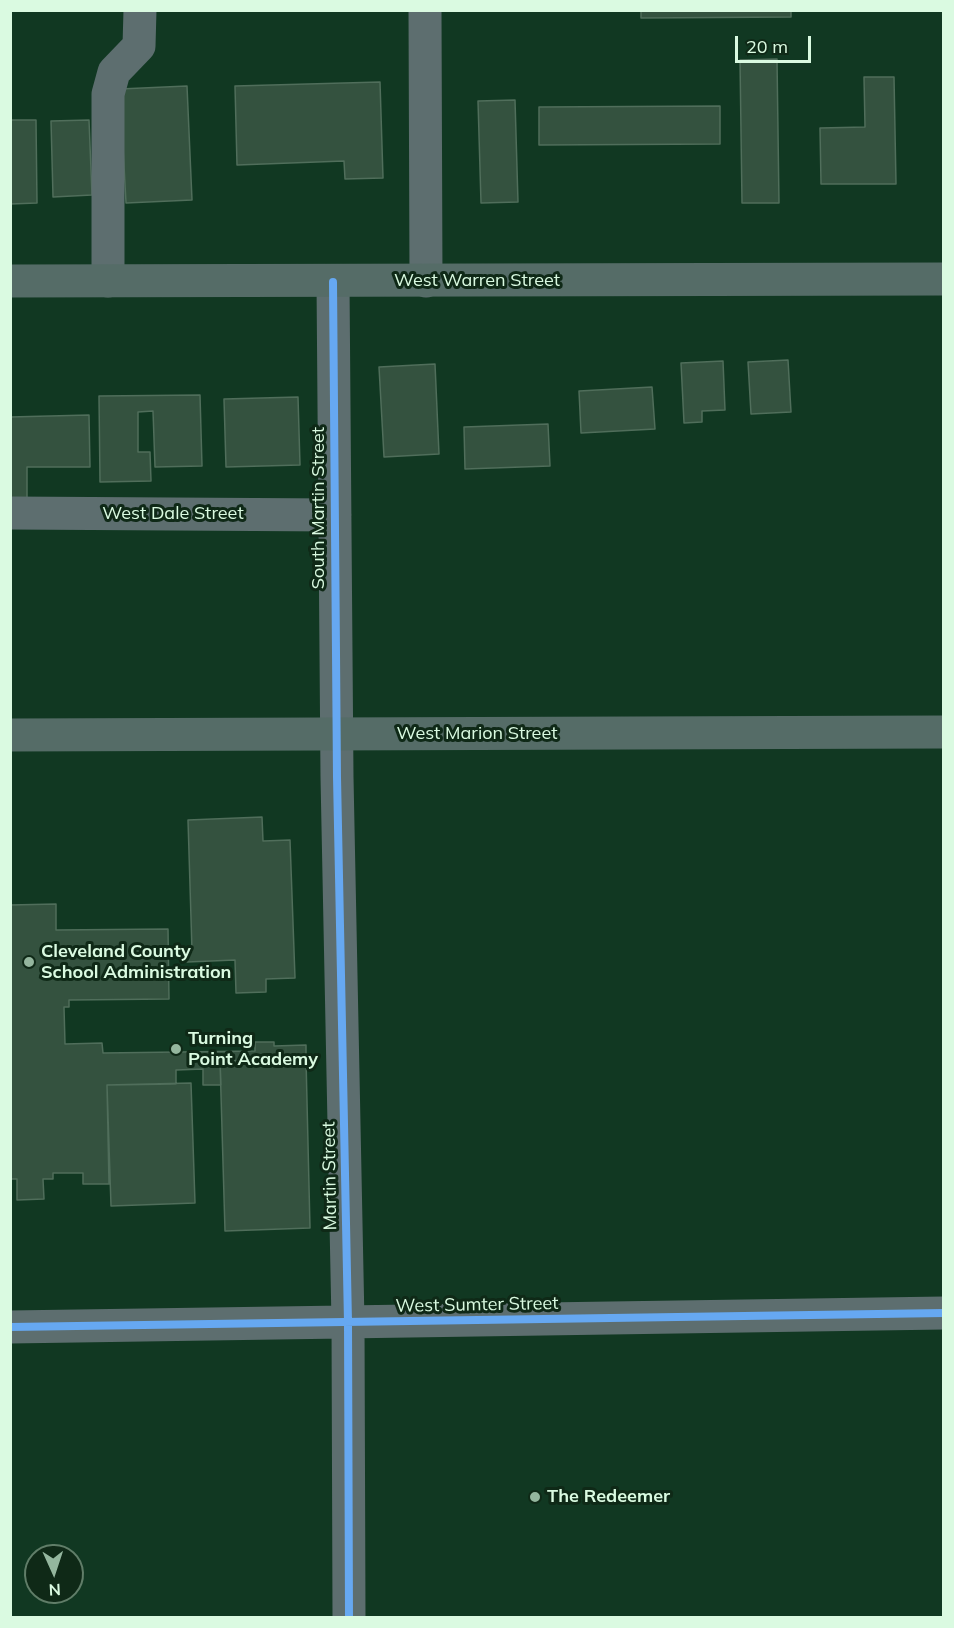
<!DOCTYPE html>
<html>
<head>
<meta charset="utf-8">
<style>
	body { margin:0 }
	#map { position:relative; width:954px; height:1628px; overflow:hidden; background:#113822; font-family:Mulish,sans-serif }
	canvas { display:block }
	.frame { position:absolute; inset:0; border:12px solid #dafae1; pointer-events:none }
	.north { position:absolute; left:24px; top:1544px; width:60px; height:60px; box-sizing:border-box; background:#0f2917; border:2px solid #607d68; border-radius:50%; rotate:177deg; font-size:16px; font-weight:700; line-height:24px; text-align:center; color:#dafae1 }
	.north::after { content:''; display:block; margin:auto; width:21px; height:27px; background:#94b69e; clip-path:polygon(50% 0,100% 100%,50% 72%,0 100%) }
	.scale { position:absolute; left:735px; top:36px; width:76px; height:27px; box-sizing:border-box; border:3px solid #dafae1; border-top:0; padding-left:8px; font-size:18px; line-height:21px; white-space:nowrap; color:#dafae1; -webkit-text-stroke:4px #0f2917; paint-order:stroke }
</style>
</head>
<body>
<div id="map">
<canvas width="954" height="1628"></canvas>
<div class="frame"></div>
<div class="north">N</div>
<div class="scale">20 m</div>
</div>
<script>
const context = document.querySelector('canvas').getContext('2d');
context.lineJoin = 'round';
function fill(path, color) { context.fillStyle = color; context.fill(path, 'evenodd'); }
function trace(path, color, width, dash) { context.strokeStyle = color; context.lineWidth = width; context.lineCap = dash ? 'butt' : 'round'; context.setLineDash(dash || []); context.stroke(path); }
function drawText(font, color, halo, rows, align = 'center') {
  context.font = font + ' Mulish,sans-serif'; context.lineWidth = 6; context.setLineDash([]); context.textBaseline = 'middle'; context.strokeStyle = halo; context.fillStyle = color; for (const [text, x, y, turn = 0] of rows) {
    context.save(); context.translate(x, y); context.rotate((+turn || 0) * Math.PI / 180); context.textAlign = isNaN(turn) ? turn : align; if (halo) context.strokeText(text, 0, 0); context.fillText(text, 0, 0); context.restore();
  }
}
const building = new Path2D(`
	M 641,10 L 791,10 L 791,17 L 641,18 Z
	M 777,59 L 779,203 L 742,203 L 740,60 Z
	M 864,77 L 894,77 L 896,184 L 821,184 L 820,128 L 865,127 Z
	M 380,82 L 383,178 L 345,179 L 344,161 L 237,165 L 235,86 Z
	M 187,86 L 192,200 L 126,203 L 120,89 Z
	M 515,100 L 518,202 L 481,203 L 478,101 Z
	M 720,106 L 720,144 L 539,145 L 539,107 Z
	M 10,120 L 36,120 L 37,203 L 10,204 Z
	M 89,120 L 92,195 L 53,197 L 51,121 Z
	M 788,360 L 791,412 L 751,414 L 748,362 Z
	M 723,361 L 725,410 L 702,411 L 702,422 L 684,423 L 681,363 Z
	M 435,364 L 439,454 L 384,457 L 379,367 Z
	M 652,387 L 655,429 L 581,433 L 579,391 Z
	M 200,395 L 202,466 L 155,467 L 153,411 L 138,412 L 138,452 L 150,452 L 151,481 L 100,482 L 99,396 Z
	M 298,397 L 300,465 L 226,467 L 224,399 Z
	M 89,415 L 90,467 L 27,467 L 27,498 L 10,498 L 10,417 Z
	M 548,424 L 550,466 L 465,469 L 464,427 Z
	M 262,817 L 263,841 L 290,840 L 295,978 L 266,979 L 266,992 L 236,993 L 235,960 L 187,962 L 187,951 L 192,951 L 188,820 Z
	M 56,904 L 56,930 L 168,929 L 169,999 L 69,1000 L 69,1007 L 64,1007 L 65,1044 L 102,1043 L 103,1053 L 255,1051 L 255,1042 L 274,1042 L 274,1046 L 306,1045 L 306,1059 L 220,1061 L 221,1085 L 203,1085 L 203,1069 L 176,1070 L 176,1084 L 107,1085 L 109,1184 L 83,1184 L 83,1173 L 53,1173 L 53,1179 L 43,1179 L 44,1199 L 17,1200 L 17,1179 L 10,1179 L 10,905 Z
	M 306,1059 L 310,1228 L 225,1231 L 220,1061 Z
	M 191,1083 L 195,1203 L 111,1206 L 107,1085 Z`);
const minor = new Path2D(`
	M 425,10 L 426,281
	M 108,281 L 108,94 L 114,72 L 139,46 L 140,10
	M 333,282 L 337,777 L 348,1322 L 349,1618
	M 10,513 L 335,515
	M 10,1327 L 944,1313`);
const major = new Path2D(`
	M 10,281 L 944,279
	M 10,735 L 944,732`);
const cycleway = new Path2D(`
	M 333,282 L 337,777 L 348,1322 L 349,1618
	M 10,1327 L 944,1313`);
const markers = [
	[29,962,6,"#94b69e"],
	[176,1049,6,"#94b69e"],
	[535,1497,6,"#94b69e"]
];
const streetNames = [
	["West Warren Street",477,281],
	["South Martin Street",319,508,-90],
	["West Dale Street",173,514],
	["West Marion Street",477,734],
	["Martin Street",330,1176,-91],
	["West Sumter Street",477,1305,-1]
];
const poiNames = [
	["Cleveland County",41,952],
	["School Administration",41,973],
	["Turning",188,1039],
	["Point Academy",188,1060],
	["The Redeemer",547,1497]
];
fill(building, '#34523f');
trace(building, '#506e5b', 1.5);
trace(minor, '#5d6e6f', 33);
trace(major, '#556c67', 33);
trace(cycleway, '#66a8f1', 8);
for (const [x, y, r, color] of markers) { const dot = new Path2D(); dot.arc(x, y, r, 0, 2 * Math.PI); context.fillStyle = color; context.fill(dot); trace(dot, '#0f2917', 2); }
drawText('18px', '#dafae1', '#0f2917', streetNames);
drawText('bold 18px', '#dafae1', '#0f2917', poiNames, 'left');
</script>
</body>
</html>
